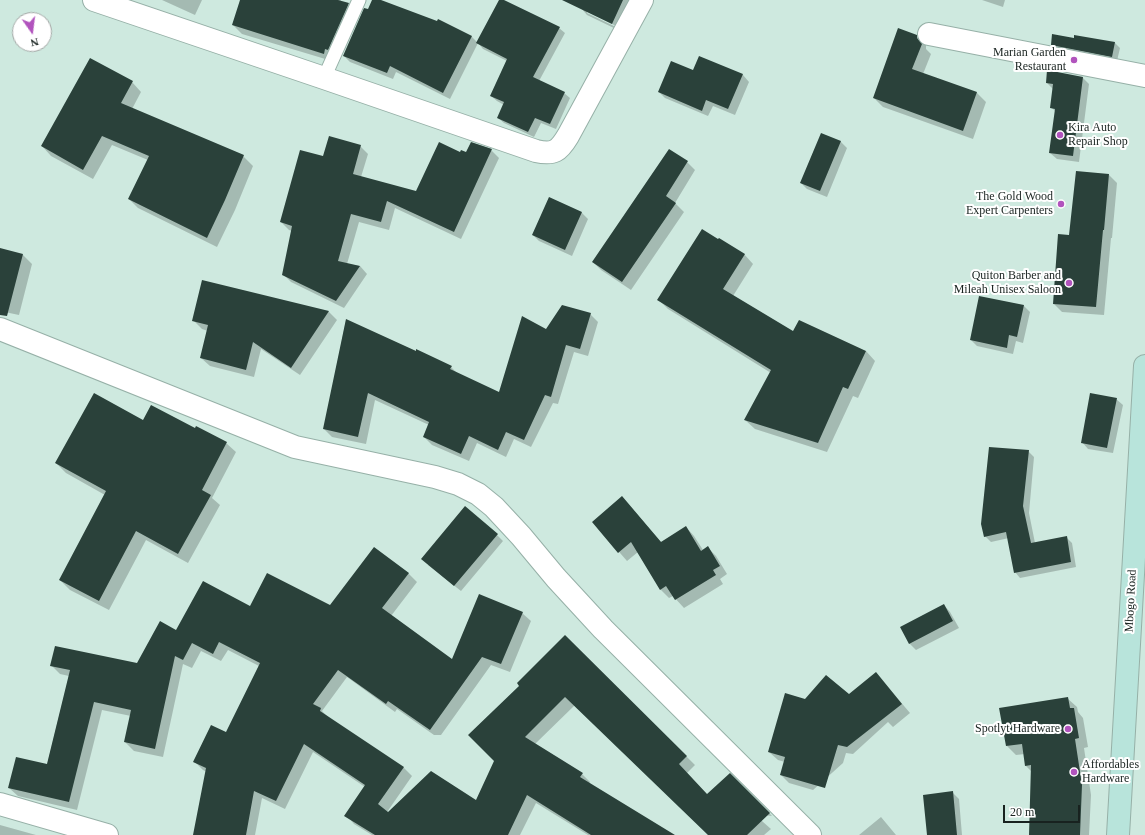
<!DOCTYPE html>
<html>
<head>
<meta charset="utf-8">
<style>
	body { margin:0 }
	#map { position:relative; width:1145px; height:835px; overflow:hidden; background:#cee9df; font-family:Georgia,serif }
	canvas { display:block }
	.north { position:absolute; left:12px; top:12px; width:40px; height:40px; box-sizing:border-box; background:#fff; border:1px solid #a3a7a5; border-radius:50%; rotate:166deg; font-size:11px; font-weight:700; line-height:16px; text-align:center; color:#18221f }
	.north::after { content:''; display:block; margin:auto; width:14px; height:18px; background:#b153bd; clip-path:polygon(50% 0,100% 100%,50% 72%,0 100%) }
	.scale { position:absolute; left:1003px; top:805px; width:77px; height:18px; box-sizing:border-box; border:2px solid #18221f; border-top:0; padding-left:5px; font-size:12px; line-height:14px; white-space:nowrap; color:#18221f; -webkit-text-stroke:3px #fff; paint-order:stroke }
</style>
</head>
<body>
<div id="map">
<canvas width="1145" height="835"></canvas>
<div class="north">N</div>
<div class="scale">20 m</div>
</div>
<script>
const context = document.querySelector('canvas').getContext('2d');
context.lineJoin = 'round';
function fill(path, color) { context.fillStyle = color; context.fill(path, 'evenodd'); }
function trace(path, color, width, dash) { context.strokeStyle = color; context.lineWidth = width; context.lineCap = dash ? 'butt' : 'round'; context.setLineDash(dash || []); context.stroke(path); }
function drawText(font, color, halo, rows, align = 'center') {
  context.font = font + ' Georgia,serif'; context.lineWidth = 4; context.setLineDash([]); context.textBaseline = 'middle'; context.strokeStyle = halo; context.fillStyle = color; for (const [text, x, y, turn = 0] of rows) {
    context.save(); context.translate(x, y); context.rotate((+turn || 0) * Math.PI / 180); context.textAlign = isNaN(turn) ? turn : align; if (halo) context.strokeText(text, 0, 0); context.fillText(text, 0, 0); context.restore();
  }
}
const shadow = new Path2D(`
	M 162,0 L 202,0 L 195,15 Z
	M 241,0 L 341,0 L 340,2 L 348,4 L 357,13 L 332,61 L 242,34 L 233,25 Z
	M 373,0 L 379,0 L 437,22 L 438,20 L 472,37 L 478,43 L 500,0 L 502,0 L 559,28 L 565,33 L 539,81 L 564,93 L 570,98 L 556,129 L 541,123 L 534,137 L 504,123 L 498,118 L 504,105 L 497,101 L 491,96 L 507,61 L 483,49 L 478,43 L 450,99 L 396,72 L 393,79 L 350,62 L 344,56 L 369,10 Z
	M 585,0 L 630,0 L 618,30 L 587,15 L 581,8 ZM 587,11 L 616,26 L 616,27 L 587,13 Z
	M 982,0 L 1005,0 L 1003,7 Z
	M 916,36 L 926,45 L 926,49 L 931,54 L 923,74 L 977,93 L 986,102 L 973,139 L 883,107 L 874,98 Z
	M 1074,39 L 1115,43 L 1120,48 L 1117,61 L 1057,50 L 1052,45 Z
	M 700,57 L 743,75 L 749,82 L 735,115 L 713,106 L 708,116 L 665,98 L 659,92 L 694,72 Z
	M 1083,78 L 1089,84 L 1079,162 L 1057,159 L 1050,153 L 1056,112 L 1052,108 L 1053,89 L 1047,83 Z
	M 132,82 L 141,92 L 132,109 L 243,156 L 253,166 L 235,210 L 217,247 L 138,208 L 129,199 L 148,160 L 112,145 L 93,179 L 51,156 L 42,146 Z
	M 822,134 L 841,142 L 847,148 L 827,197 L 807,189 L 801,183 Z
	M 360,146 L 368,154 L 361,177 L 417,192 L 460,153 L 466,154 L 491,150 L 499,158 L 461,239 L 395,208 L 389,230 L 359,222 L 347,264 L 360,266 L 367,274 L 344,308 L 291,282 L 283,274 L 292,231 L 289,230 L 281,222 L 324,158 Z
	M 687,162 L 695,170 L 675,203 L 684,212 L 631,290 L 601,270 L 593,262 Z
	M 1109,175 L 1117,183 L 1112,238 L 1111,238 L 1104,315 L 1062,312 L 1054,304 L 1070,236 Z
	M 550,198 L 582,213 L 588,219 L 572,256 L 539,241 L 533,235 Z
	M 0,249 L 23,255 L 32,264 L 19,315 L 0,311 Z
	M 744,254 L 753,264 L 733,296 L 793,333 L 866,351 L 875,361 L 858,398 L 853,396 L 827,452 L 755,429 L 745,420 L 771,373 L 668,309 L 659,300 Z
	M 203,281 L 329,312 L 337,320 L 300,375 L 261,349 L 254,377 L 210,366 L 201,358 L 208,331 L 202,329 L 194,321 Z
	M 1024,306 L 1030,312 L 1023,343 L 1016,341 L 1013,354 L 977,346 L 971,340 Z
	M 590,314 L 598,322 L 588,356 L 574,352 L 558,404 L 553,403 L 531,447 L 514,439 L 506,457 L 477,443 L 469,461 L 432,445 L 424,437 L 429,425 L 375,400 L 366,444 L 332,437 L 324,429 L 346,320 L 451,367 L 458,374 L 500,393 L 546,331 Z
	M 1116,399 L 1123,405 L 1113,453 L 1088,449 L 1082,442 Z
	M 144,422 L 226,443 L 236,452 L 212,498 L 220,505 L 188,563 L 146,540 L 109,610 L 70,590 L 60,580 L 105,495 L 66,473 L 56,463 Z
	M 1028,451 L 1034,457 L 1029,513 L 1035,543 L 1066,537 L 1072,543 L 1076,567 L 1020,578 L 1015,572 L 1009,538 L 991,542 L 985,536 Z
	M 622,497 L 661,542 L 686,527 L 694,536 L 703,550 L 708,548 L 716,556 L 727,574 L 720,579 L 723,584 L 684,608 L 673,596 L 669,598 L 661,590 L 638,552 L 627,561 L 593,522 Z
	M 497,535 L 503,541 L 461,591 L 428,565 Z
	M 408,573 L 417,582 L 391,616 L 452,661 L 522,613 L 531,621 L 510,672 L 491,665 L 441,735 L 434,735 L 397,709 L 395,712 L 347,677 L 322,711 L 329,718 L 404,768 L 412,776 L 385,815 L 476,801 L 495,761 L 521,686 L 565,636 L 695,765 L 687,773 L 707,795 L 731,775 L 772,816 L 754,814 L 771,829 L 764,835 L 709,835 L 575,705 L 535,744 L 582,774 L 590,782 L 589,784 L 673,835 L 588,835 L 536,803 L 520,835 L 372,835 L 354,824 L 346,815 L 365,787 L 313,752 L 285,809 L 262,798 L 255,835 L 194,835 L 207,772 L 203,770 L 194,761 L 227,734 L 259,666 L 228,650 L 221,661 L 201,651 L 192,668 L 183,664 L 163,757 L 134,751 L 125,742 L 131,716 L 102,710 L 77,810 L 18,796 L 9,788 L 47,765 L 69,676 L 60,674 L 52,666 L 138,664 L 177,631 L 250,608 L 330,607 Z
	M 944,605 L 950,612 L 959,628 L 916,650 L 910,644 L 901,628 Z
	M 876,673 L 910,713 L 893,727 L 888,722 L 853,754 L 846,753 L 843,763 L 813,790 L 789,783 L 781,775 L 785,762 L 778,760 L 769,752 L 806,700 L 849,696 Z
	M 1067,698 L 1077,707 L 1078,712 L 1083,718 L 1088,747 L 1084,748 L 1091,795 L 1089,835 L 1030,835 L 1032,772 L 1026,766 L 1025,754 L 1016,755 L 1007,746 Z
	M 953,793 L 959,799 L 962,835 L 928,835 Z
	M 881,817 L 896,835 L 859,835 Z
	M 0,825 L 36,835 L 0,835 Z`);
const building = new Path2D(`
	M 240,0 L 338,0 L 349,3 L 328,50 L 325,49 L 324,54 L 232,25 Z
	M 372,0 L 381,0 L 437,21 L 438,19 L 472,36 L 443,93 L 390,66 L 387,73 L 343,56 L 364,8 L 368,9 Z
	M 499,0 L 504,0 L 560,27 L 533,77 L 565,92 L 550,124 L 535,118 L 528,132 L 497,118 L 504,102 L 490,96 L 507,59 L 476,43 Z
	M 562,0 L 623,0 L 612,24 Z
	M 898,28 L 917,35 L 917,38 L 922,44 L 912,69 L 977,92 L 963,131 L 873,98 Z
	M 1052,34 L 1074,38 L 1074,35 L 1115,42 L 1112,57 L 1051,45 Z
	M 699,56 L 743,74 L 728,109 L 706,100 L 702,111 L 658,92 L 671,61 L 693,70 Z
	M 90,58 L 133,81 L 121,103 L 244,155 L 225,200 L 207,238 L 128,199 L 149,156 L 102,136 L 83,170 L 41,146 Z
	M 1047,70 L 1083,77 L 1073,156 L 1049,153 L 1055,109 L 1050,108 L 1053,84 L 1046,83 Z
	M 821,133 L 841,141 L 820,191 L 800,183 Z
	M 329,136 L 361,145 L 353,174 L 416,191 L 439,142 L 460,152 L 461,150 L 466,152 L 471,142 L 492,149 L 454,232 L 387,201 L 381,222 L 351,214 L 338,261 L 360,266 L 336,301 L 282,275 L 292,226 L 280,222 L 300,150 L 323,156 Z
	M 669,149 L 688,161 L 666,196 L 676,203 L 622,282 L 592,262 Z
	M 1076,171 L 1109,174 L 1104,230 L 1103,230 L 1096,307 L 1053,304 L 1058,234 L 1069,235 Z
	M 549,197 L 582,212 L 565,250 L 532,235 Z
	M 702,229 L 718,239 L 719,238 L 745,254 L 723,289 L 793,331 L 799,320 L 866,351 L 848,389 L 843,387 L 818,443 L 744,420 L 771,370 L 657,300 Z
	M 0,248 L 23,254 L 7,316 L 0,315 Z
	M 202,280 L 329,311 L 291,368 L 253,342 L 246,370 L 200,358 L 208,325 L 192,321 Z
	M 979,296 L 1024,305 L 1017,337 L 1009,335 L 1007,348 L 970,340 Z
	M 562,305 L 591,313 L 580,349 L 566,345 L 551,397 L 545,395 L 524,440 L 506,432 L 498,450 L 469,436 L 461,454 L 423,437 L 429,422 L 368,393 L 358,437 L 323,429 L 346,319 L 416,351 L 416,349 L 452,366 L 450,369 L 499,392 L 522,316 L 546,329 Z
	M 94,393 L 143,420 L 151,405 L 195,428 L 196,426 L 227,442 L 202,490 L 211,495 L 178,554 L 136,531 L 99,601 L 59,580 L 106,491 L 55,463 Z
	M 1090,393 L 1117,398 L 1107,448 L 1081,443 Z
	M 989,447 L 1029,450 L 1023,506 L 1031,543 L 1067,536 L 1071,562 L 1014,573 L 1006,532 L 984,537 L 981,524 Z
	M 622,496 L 661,542 L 686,526 L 701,551 L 708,546 L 720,566 L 713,570 L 716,575 L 675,600 L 666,586 L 660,590 L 631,542 L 618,553 L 592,522 Z
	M 465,506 L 498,534 L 454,586 L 421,559 Z
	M 374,547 L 409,573 L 382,608 L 452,659 L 479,594 L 523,612 L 501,664 L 482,657 L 430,730 L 388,701 L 386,704 L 338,670 L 313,704 L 321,708 L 320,711 L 404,767 L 378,804 L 388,812 L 431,771 L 476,800 L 494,761 L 468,735 L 519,686 L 517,683 L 565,635 L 687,756 L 679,764 L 707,794 L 730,773 L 770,813 L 747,835 L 708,835 L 565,697 L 525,737 L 583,773 L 580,777 L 675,835 L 591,835 L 527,795 L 508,835 L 375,835 L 344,816 L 365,785 L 304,744 L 276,801 L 254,791 L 246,835 L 193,835 L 206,768 L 193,762 L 211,725 L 226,732 L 260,663 L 219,642 L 213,654 L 192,643 L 183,660 L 175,656 L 155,749 L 124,742 L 131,710 L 94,702 L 69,802 L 8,788 L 16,757 L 47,764 L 70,670 L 50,666 L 55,646 L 137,663 L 160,621 L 176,630 L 203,581 L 250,606 L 267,573 L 330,605 Z
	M 944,604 L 953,621 L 909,644 L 900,627 Z
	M 876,672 L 902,704 L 847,747 L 838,745 L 825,788 L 780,775 L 785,757 L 768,752 L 785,693 L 805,699 L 826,675 L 849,694 Z
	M 1068,697 L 1070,708 L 1074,708 L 1079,738 L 1075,739 L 1082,785 L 1080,835 L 1029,835 L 1031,765 L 1025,766 L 1022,744 L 1006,746 L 999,708 Z
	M 953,791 L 957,835 L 927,835 L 923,795 Z`);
const service = new Path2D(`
	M 324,78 L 359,0`);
const minor = new Path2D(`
	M 94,0 L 324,78 L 536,151 C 554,155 559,151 568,136 L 642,0
	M 929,34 L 1145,76
	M 0,329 L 295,447 L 435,477 L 458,484 L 478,494 L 494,507 L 521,536 L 556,578 L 603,629 L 810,835
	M 0,804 L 107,835`);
const secondary = new Path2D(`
	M 1118,835 L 1145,366`);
const markers = [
	[1074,60,4,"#b153bd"],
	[1060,135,4,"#b153bd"],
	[1061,204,4,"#b153bd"],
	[1069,283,4,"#b153bd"],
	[1068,729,4,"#b153bd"],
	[1074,772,4,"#b153bd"]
];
const poiNames = [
	["Marian Garden",1066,53],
	["Restaurant",1066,67],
	["Kira Auto",1068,128,"left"],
	["Repair Shop",1068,142,"left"],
	["The Gold Wood",1053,197],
	["Expert Carpenters",1053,211],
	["Quiton Barber and",1061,276],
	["Mileah Unisex Saloon",1061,290],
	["Spotlyt Hardware",1060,729],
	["Affordables",1082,765,"left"],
	["Hardware",1082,779,"left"]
];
const streetNames = [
	["Mbogo Road",1131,601,-87]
];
fill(shadow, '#0003');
fill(building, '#2a413a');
trace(service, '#96b0a7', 15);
trace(minor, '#96b0a7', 24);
trace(secondary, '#96b0a7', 24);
trace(service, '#fff', 13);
trace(minor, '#fff', 22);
trace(secondary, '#b8e4db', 22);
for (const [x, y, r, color] of markers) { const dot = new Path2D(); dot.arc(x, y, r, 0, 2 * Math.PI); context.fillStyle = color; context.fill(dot); trace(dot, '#fff', 1.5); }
drawText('12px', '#18221f', '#fff', poiNames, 'right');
drawText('12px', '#18221f', '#fff', streetNames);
</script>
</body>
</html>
